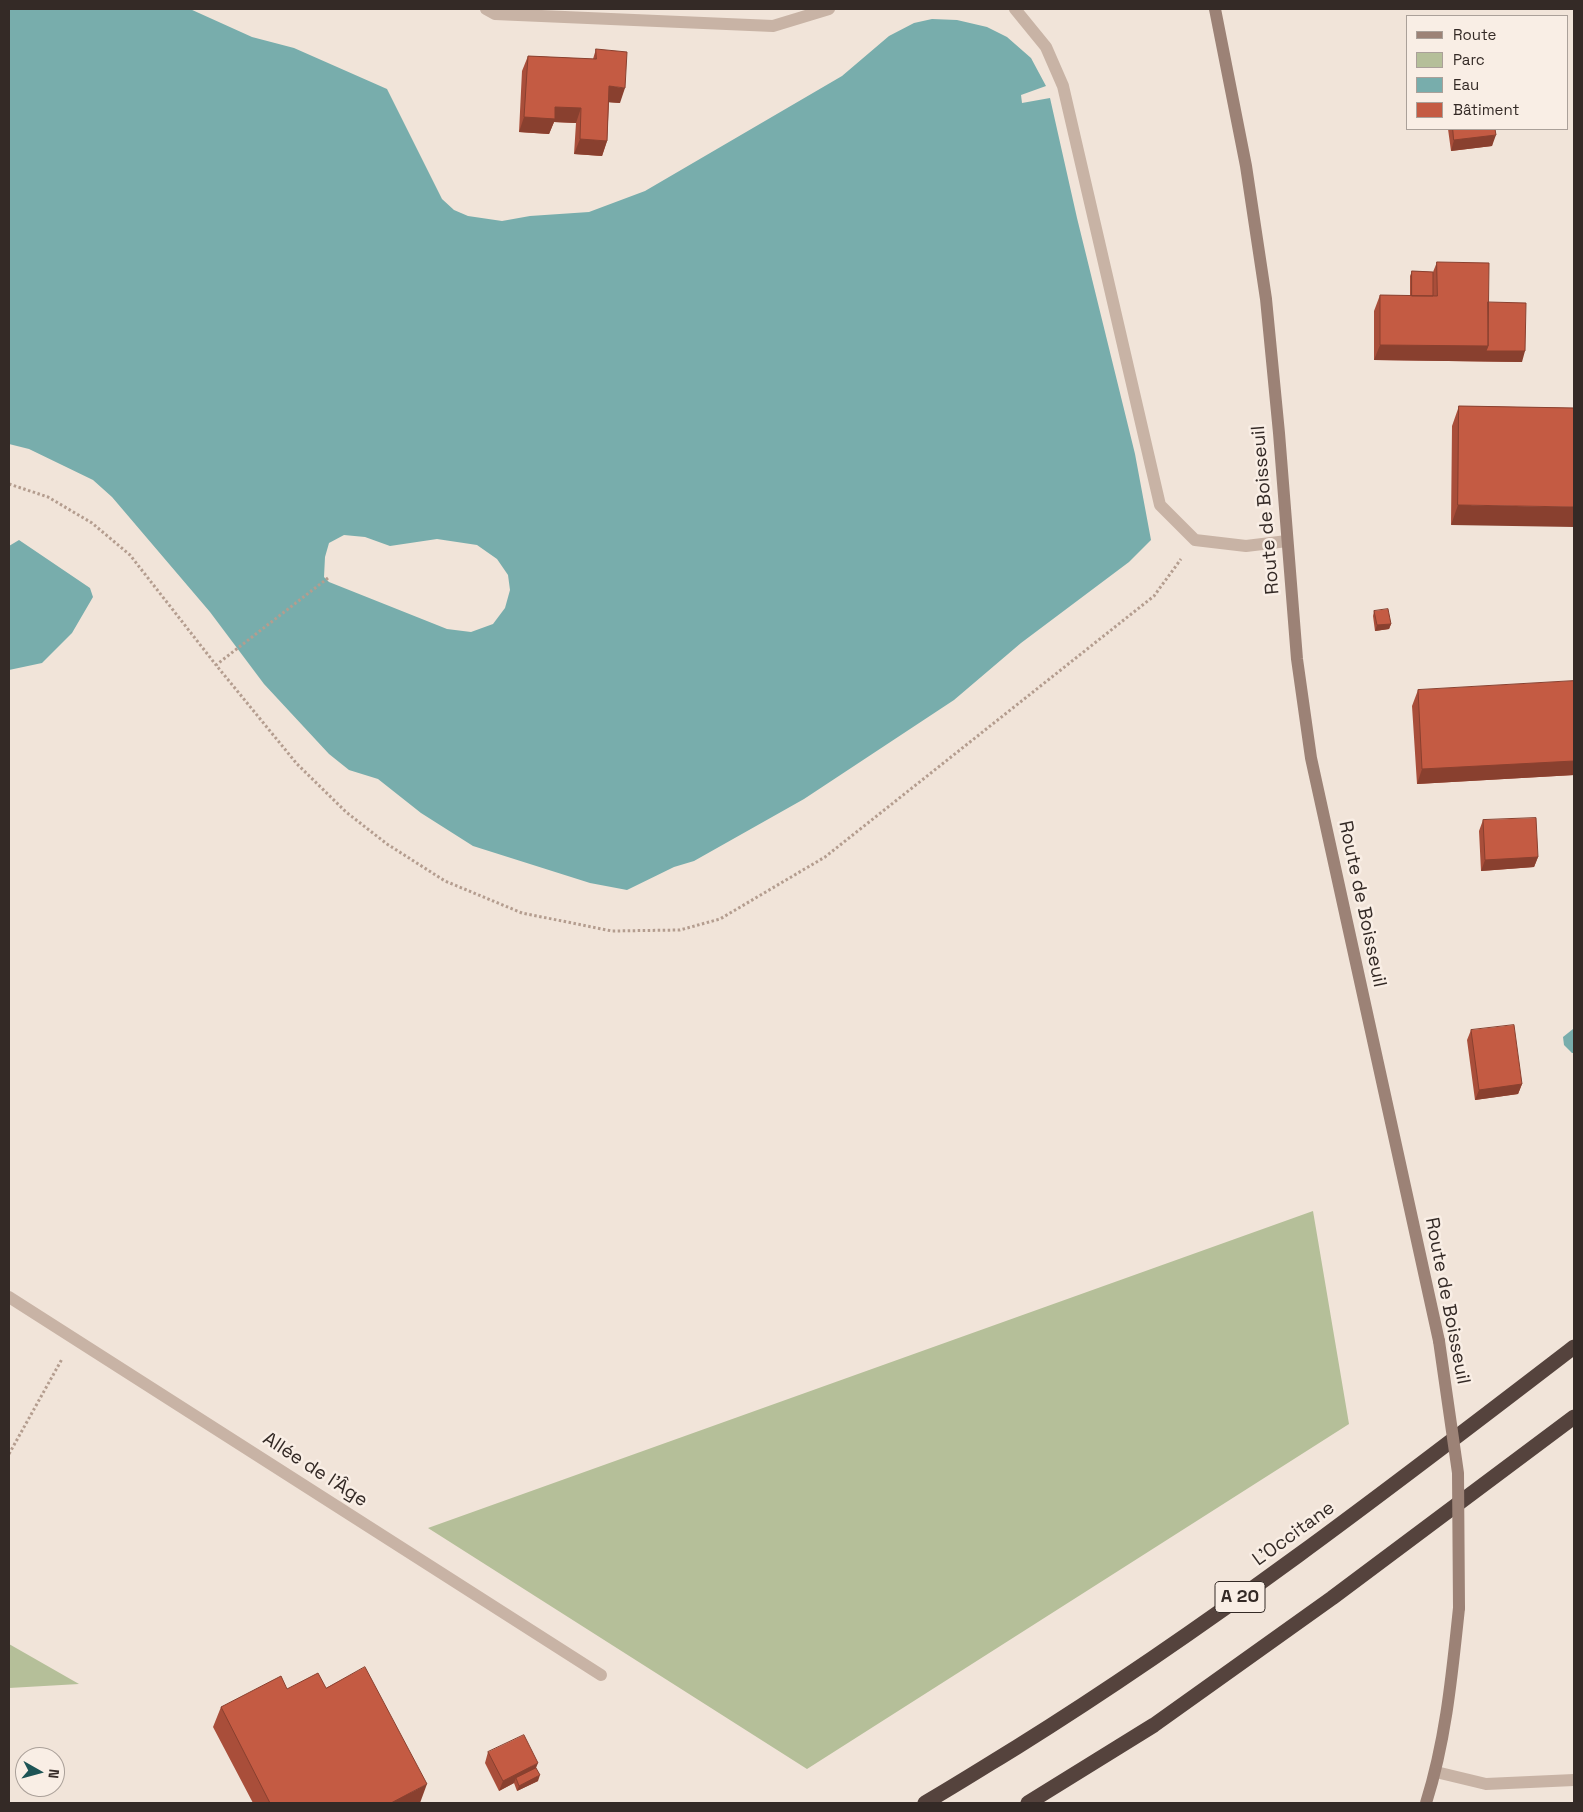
<!DOCTYPE html>
<html>
<head>
<meta charset="utf-8">
<style>
	body { margin:0 }
	#map { position:relative; width:1583px; height:1812px; overflow:hidden; background:#f1e4d9; font-family:"Space Grotesk",sans-serif }
	canvas { display:block }
	.frame { position:absolute; inset:0; border:10px solid #342a26; pointer-events:none }
	.legend { position:absolute; left:1406px; top:15px; width:162px; height:115px; box-sizing:border-box; background:#f9eee5; border:1px solid #aaa099; margin:0; padding:6px 9px; list-style:none; font-size:15px; color:#342a26 }
	.legend li { display:flex; align-items:center; gap:10px; height:25px }
	.legend b { width:25px; border:1px solid #aaa099 }
	.north { position:absolute; left:15px; top:1747px; width:50px; height:50px; box-sizing:border-box; background:#f9eee5; border:1px solid #aaa099; border-radius:50%; rotate:97deg; font-size:14px; font-weight:700; line-height:20px; text-align:center; color:#342a26 }
	.north::after { content:''; display:block; margin:auto; width:18px; height:22px; background:#1d5455; clip-path:polygon(50% 0,100% 100%,50% 72%,0 100%) }
</style>
</head>
<body>
<div id="map">
<canvas width="1583" height="1812"></canvas>
<div class="frame"></div>
<ul class="legend">
<li><b style="height:6px;background:#9c8276"></b>Route</li>
<li><b style="height:14px;background:#b5bf99"></b>Parc</li>
<li><b style="height:14px;background:#78adac"></b>Eau</li>
<li><b style="height:14px;background:#c45b43"></b>Bâtiment</li>
</ul>
<div class="north">N</div>
</div>
<script>
const context = document.querySelector('canvas').getContext('2d');
context.lineJoin = 'round';
function fill(path, color) { context.fillStyle = color; context.fill(path, 'evenodd'); }
function trace(path, color, width, dash) { context.strokeStyle = color; context.lineWidth = width; context.lineCap = dash ? 'butt' : 'round'; context.setLineDash(dash || []); context.stroke(path); }
function drawText(font, color, halo, rows, align = 'center') {
  context.font = font + ' "Space Grotesk",sans-serif'; context.lineWidth = 5; context.setLineDash([]); context.textBaseline = 'middle'; context.strokeStyle = halo; context.fillStyle = color; for (const [text, x, y, turn = 0] of rows) {
    context.save(); context.translate(x, y); context.rotate((+turn || 0) * Math.PI / 180); context.textAlign = isNaN(turn) ? turn : align; if (halo) context.strokeText(text, 0, 0); context.fillText(text, 0, 0); context.restore();
  }
}
const green = new Path2D(`
	M 1313,1211 L 1349,1424 L 807,1769 L 428,1528 Z
	M 9,1644 L 79,1684 L 9,1688 Z`);
const water = new Path2D(`
	M 9,9 L 190,9 L 252,37 L 294,48 L 387,89 L 442,199 L 454,210 L 468,216 L 502,221 L 530,216 L 589,212 L 645,191 L 842,76 L 889,36 L 914,23 L 932,19 L 957,20 L 987,27 L 1007,37 L 1031,58 L 1046,86 L 1021,95 L 1022,103 L 1050,98 L 1077,218 L 1135,454 L 1151,540 L 1129,562 L 1021,643 L 954,700 L 804,799 L 694,861 L 674,867 L 627,890 L 590,883 L 473,846 L 421,813 L 378,779 L 349,770 L 329,754 L 264,684 L 210,612 L 112,497 L 93,480 L 29,449 L 9,444 ZM 344,535 L 365,537 L 390,546 L 437,539 L 477,545 L 497,559 L 508,575 L 510,590 L 505,608 L 493,624 L 471,632 L 447,629 L 329,582 L 324,577 L 325,557 L 329,543 Z
	M 19,540 L 90,588 L 93,597 L 72,633 L 42,663 L 9,670 L 9,546 Z
	M 1573,1029 L 1574,1029 L 1574,1053 L 1572,1053 L 1564,1045 L 1563,1037 Z`);
const path = new Path2D(`
	M 9,484 L 48,497 L 92,523 L 130,555 L 216,665
	M 328,578 L 216,665 L 297,764 L 346,812 L 387,844 L 445,881 L 522,913 L 612,931 L 680,930 L 720,919 L 825,857 L 1154,596 L 1181,559
	M 9,1454 L 62,1359`);
const service = new Path2D(`
	M 486,9 L 495,14 L 773,26 L 829,9
	M 1015,9 L 1046,47 L 1063,86 L 1160,505 L 1195,540 L 1246,546 L 1287,541`);
const minor = new Path2D(`
	M 9,1297 L 601,1675`);
const tertiary = new Path2D(`
	M 1436,1772 L 1486,1784 L 1574,1780`);
const secondary = new Path2D(`
	M 1215,9 L 1246,166 L 1266,299 L 1279,433 L 1297,659 L 1311,758 L 1439,1341
	M 1426,1803 C 1446,1740 1452,1674 1459,1608`);
const motorway = new Path2D(`
	M 925,1803 C 956,1785 986,1766 1017,1747 C 1211,1626 1393,1486 1574,1347
	M 1028,1803 L 1154,1725 L 1332,1598 L 1574,1417`);
const secondaryBridge = new Path2D(`
	M 1439,1341 L 1458,1473 L 1459,1608`);
const wall = new Path2D(`
	M 596,49 L 620,103 L 609,102 L 607,141 L 602,156 L 574,154 L 576,123 L 554,122 L 549,134 L 519,132 L 522,71 L 528,56 L 593,59 Z
	M 1448,129 L 1495,129 L 1492,146 L 1451,151 Z
	M 1437,262 L 1488,302 L 1522,362 L 1374,360 L 1374,311 L 1380,295 L 1410,296 L 1410,276 L 1412,271 L 1433,272 Z
	M 1459,406 L 1574,408 L 1451,525 L 1452,426 Z
	M 1374,611 L 1391,624 L 1389,629 L 1375,631 L 1373,616 Z
	M 1574,681 L 1574,775 L 1417,784 L 1412,706 L 1418,690 Z
	M 1483,820 L 1538,857 L 1534,867 L 1481,871 L 1479,831 Z
	M 1471,1030 L 1522,1084 L 1518,1094 L 1475,1100 L 1467,1040 Z
	M 326,1688 L 420,1803 L 253,1803 L 213,1727 L 221,1707 L 287,1689 Z
	M 488,1752 L 536,1768 L 538,1781 L 517,1791 L 514,1783 L 499,1791 L 485,1763 Z`);
const shadedWall = new Path2D(`
	M 609,86 L 625,88 L 620,103 L 604,102 Z
	M 555,107 L 581,108 L 576,123 L 554,122 L 549,134 L 519,132 L 524,117 Z
	M 1496,135 L 1492,146 L 1451,151 L 1454,140 Z
	M 580,139 L 607,141 L 602,156 L 574,154 Z
	M 1380,345 L 1488,346 L 1525,351 L 1522,362 L 1374,360 Z
	M 1458,505 L 1574,507 L 1574,527 L 1451,525 Z
	M 1391,624 L 1389,629 L 1375,631 L 1377,625 Z
	M 1574,761 L 1574,775 L 1417,784 L 1422,769 Z
	M 1538,857 L 1534,867 L 1481,871 L 1485,860 Z
	M 1522,1084 L 1518,1094 L 1475,1100 L 1479,1090 Z
	M 538,1763 L 534,1773 L 516,1778 L 514,1783 L 499,1791 L 503,1781 Z
	M 540,1775 L 538,1781 L 517,1791 L 519,1786 Z
	M 427,1784 L 420,1803 L 391,1803 Z`);
const building = new Path2D(`
	M 596,49 L 627,52 L 625,88 L 609,86 L 607,141 L 580,139 L 581,108 L 555,107 L 555,119 L 524,117 L 528,56 L 596,59 Z
	M 1453,129 L 1495,129 L 1496,135 L 1454,140 Z
	M 1437,262 L 1489,263 L 1488,346 L 1380,345 L 1380,295 L 1437,296 Z
	M 1412,271 L 1433,272 L 1433,296 L 1412,296 Z
	M 1488,302 L 1526,303 L 1525,351 L 1486,351 L 1488,346 Z
	M 1459,406 L 1574,408 L 1574,507 L 1458,505 Z
	M 1388,609 L 1391,624 L 1377,625 L 1374,611 Z
	M 1574,681 L 1574,761 L 1422,769 L 1418,690 Z
	M 1536,818 L 1538,857 L 1485,860 L 1483,820 Z
	M 1514,1025 L 1522,1084 L 1479,1090 L 1471,1030 Z
	M 365,1667 L 427,1784 L 391,1803 L 270,1803 L 221,1707 L 281,1676 L 287,1689 L 318,1673 L 326,1688 Z
	M 524,1735 L 538,1763 L 503,1781 L 488,1752 Z
	M 536,1768 L 540,1775 L 519,1786 L 516,1778 Z`);
const shields = [
	[1240,1597,50]
];
const shieldNames = [
	["A 20",1240,1597]
];
const streetNames = [
	["Route de Boisseuil",1266,510,-95],
	["Route de Boisseuil",1362,904,78],
	["Route de Boisseuil",1447,1301,79],
	["Allée de l'Âge",315,1470,33],
	["L'Occitane",1294,1534,-36]
];
fill(green, '#b5bf99');
fill(water, '#78adac');
trace(path, '#b49d8f', 3, [2.5, 2.5]);
trace(service, '#c8b3a5', 12);
trace(minor, '#c8b3a5', 12);
trace(tertiary, '#c8b3a5', 12);
trace(secondary, '#9c8276', 12);
trace(motorway, '#55433d', 15);
trace(secondaryBridge, '#9c8276', 12);
fill(wall, '#a94e3a');
fill(shadedWall, '#89402f');
fill(building, '#c45b43');
trace(building, '#89402f', 1);
for (const [x, y, w] of shields) { const box = new Path2D(); box.roundRect(x - w / 2, y - 15.5, w, 31, 4); context.fillStyle = '#f9eee5'; context.fill(box); trace(box, '#342a26', 1); }
drawText('bold 18px', '#342a26', null, shieldNames);
drawText('19px', '#342a26', '#f9eee5', streetNames);
</script>
</body>
</html>
